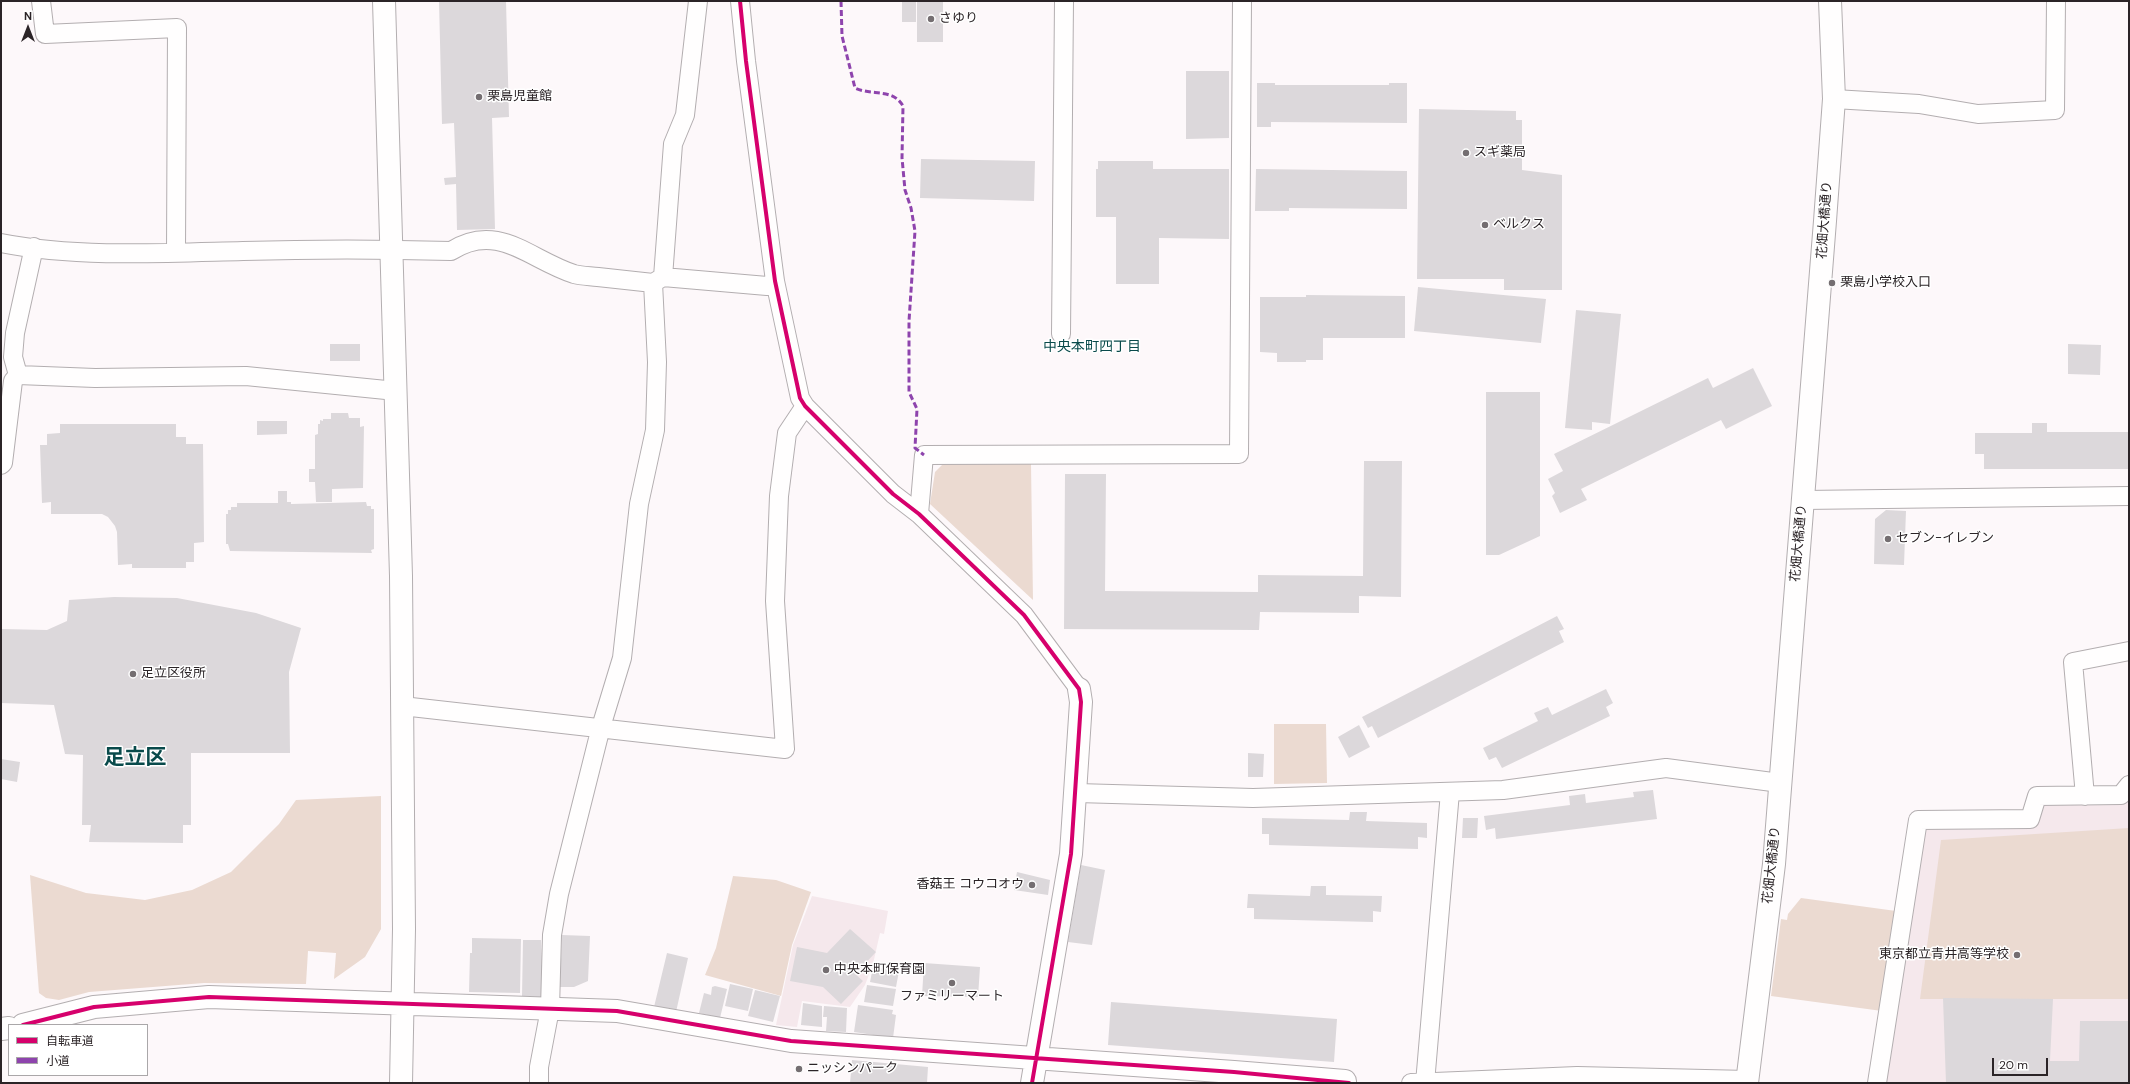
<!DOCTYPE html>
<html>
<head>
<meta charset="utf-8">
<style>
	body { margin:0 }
	#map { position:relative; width:2130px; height:1084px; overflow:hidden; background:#fdf8fa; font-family:"DM Sans","Noto Sans JP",sans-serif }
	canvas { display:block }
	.frame { position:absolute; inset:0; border:2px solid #2b2427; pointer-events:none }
	.legend { position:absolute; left:8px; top:1024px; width:140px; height:52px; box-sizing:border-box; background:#fff; border:1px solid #aaa7a9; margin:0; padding:5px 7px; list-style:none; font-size:12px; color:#2b2427 }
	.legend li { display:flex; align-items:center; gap:8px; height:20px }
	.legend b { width:20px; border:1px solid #aaa7a9 }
	.north { position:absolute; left:8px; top:8px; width:40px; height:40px; -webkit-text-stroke:3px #fff; paint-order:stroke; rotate:0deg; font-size:11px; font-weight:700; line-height:16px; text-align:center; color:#2b2427 }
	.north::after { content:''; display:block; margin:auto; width:14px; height:18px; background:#2b2427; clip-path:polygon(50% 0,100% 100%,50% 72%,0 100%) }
	.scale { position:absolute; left:1992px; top:1058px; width:56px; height:18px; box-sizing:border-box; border:2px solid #2b2427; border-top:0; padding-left:5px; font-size:12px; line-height:14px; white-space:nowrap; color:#2b2427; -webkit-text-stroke:3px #fff; paint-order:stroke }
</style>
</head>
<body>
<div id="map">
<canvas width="2130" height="1084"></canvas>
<div class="frame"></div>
<ul class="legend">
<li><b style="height:5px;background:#d6006c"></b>自転車道</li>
<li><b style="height:5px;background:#8e44ad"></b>小道</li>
</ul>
<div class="north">N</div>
<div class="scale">20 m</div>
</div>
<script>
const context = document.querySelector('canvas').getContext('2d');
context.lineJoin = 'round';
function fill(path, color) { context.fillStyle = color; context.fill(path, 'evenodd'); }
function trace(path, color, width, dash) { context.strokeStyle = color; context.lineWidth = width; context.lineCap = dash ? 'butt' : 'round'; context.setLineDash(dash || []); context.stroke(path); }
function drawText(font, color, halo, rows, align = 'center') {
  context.font = font + ' "DM Sans","Noto Sans JP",sans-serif'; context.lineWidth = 3; context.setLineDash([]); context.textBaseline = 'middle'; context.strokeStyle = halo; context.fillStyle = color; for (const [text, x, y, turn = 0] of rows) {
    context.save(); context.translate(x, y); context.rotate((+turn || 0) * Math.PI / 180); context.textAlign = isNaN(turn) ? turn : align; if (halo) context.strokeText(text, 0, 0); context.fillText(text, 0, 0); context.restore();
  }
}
const built = new Path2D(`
	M 2129,796 L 2129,1083 L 1886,1083 L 1924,825 L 2037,827 L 2039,808 L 2042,804 Z
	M 812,896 L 888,911 L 884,934 L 880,933 L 873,964 L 865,985 L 850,1007 L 802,1001 L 797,1027 L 776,1025 L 793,945 Z`);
const green = new Path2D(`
	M 943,464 L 1031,464 L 1033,600 L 930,504 L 935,472 Z
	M 1274,724 L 1326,724 L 1327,783 L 1274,784 Z
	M 381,796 L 381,929 L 365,957 L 334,979 L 336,953 L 308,951 L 306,984 L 204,983 L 89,992 L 59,1000 L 46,998 L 39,993 L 30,875 L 86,893 L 145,900 L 192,890 L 231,872 L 279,824 L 296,800 Z
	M 2129,828 L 2129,999 L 1920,999 L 1941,840 Z
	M 733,876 L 776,880 L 811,892 L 792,945 L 781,996 L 705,975 L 716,948 Z
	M 1801,898 L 1896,911 L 1882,1011 L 1771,996 L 1781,919 L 1787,920 L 1788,914 Z`);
const building = new Path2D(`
	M 439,1 L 506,1 L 509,117 L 492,118 L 495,229 L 457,230 L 456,184 L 445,185 L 444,178 L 456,177 L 454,123 L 442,124 Z
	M 943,1 L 943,42 L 917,42 L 917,2 Z
	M 902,2 L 916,2 L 916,22 L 902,22 Z
	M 1186,71 L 1229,71 L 1229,138 L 1186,139 Z
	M 1257,83 L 1275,83 L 1275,85 L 1389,85 L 1389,83 L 1407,83 L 1407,123 L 1271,122 L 1271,127 L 1257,127 Z
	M 1419,109 L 1516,111 L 1516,120 L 1522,120 L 1522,170 L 1562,175 L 1562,290 L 1504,290 L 1504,279 L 1417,279 Z
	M 921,159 L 1035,161 L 1034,201 L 920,198 Z
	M 1098,161 L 1153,161 L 1153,169 L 1229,169 L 1229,239 L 1159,238 L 1159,284 L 1116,284 L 1116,217 L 1096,217 L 1096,169 L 1098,169 Z
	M 1256,169 L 1407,171 L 1407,209 L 1289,208 L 1289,211 L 1255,211 Z
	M 1418,287 L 1546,299 L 1541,343 L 1414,331 Z
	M 1306,295 L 1405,296 L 1405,338 L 1323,338 L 1323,360 L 1306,360 L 1306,362 L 1277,362 L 1277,353 L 1260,352 L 1260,297 L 1306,297 Z
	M 1576,310 L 1621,314 L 1610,424 L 1592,422 L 1592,430 L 1565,428 Z
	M 330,344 L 360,344 L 360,361 L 330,361 Z
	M 2068,344 L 2101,345 L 2100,375 L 2068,374 Z
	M 1753,368 L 1772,406 L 1726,429 L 1721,420 L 1581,489 L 1587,500 L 1560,513 L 1552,496 L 1555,493 L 1548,479 L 1563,471 L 1554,454 L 1708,378 L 1713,388 Z
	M 1486,392 L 1540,392 L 1540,536 L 1499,555 L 1486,555 Z
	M 331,413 L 348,413 L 349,418 L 360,418 L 360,427 L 364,426 L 363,488 L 332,489 L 332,502 L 316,502 L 315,482 L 309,482 L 309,469 L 315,469 L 315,435 L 318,434 L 318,424 L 320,424 L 320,420 L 323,421 L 323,419 L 331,419 Z
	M 257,421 L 287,421 L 287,434 L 257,435 Z
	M 2032,423 L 2047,423 L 2047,432 L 2129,432 L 2129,469 L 1984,469 L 1984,454 L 1975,454 L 1975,433 L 2032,433 Z
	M 60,424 L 176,424 L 176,437 L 186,437 L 186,444 L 203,444 L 204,542 L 194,543 L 194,562 L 186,562 L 186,568 L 132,568 L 132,564 L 118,565 L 117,532 L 115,526 L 108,517 L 102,514 L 51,514 L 51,502 L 42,503 L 40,445 L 47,445 L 47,434 L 60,433 Z
	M 1364,461 L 1402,461 L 1401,597 L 1359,596 L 1359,613 L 1260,612 L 1259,630 L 1064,629 L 1065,474 L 1106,474 L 1105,591 L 1258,592 L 1258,575 L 1363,576 Z
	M 278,491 L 287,491 L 287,502 L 291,502 L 291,504 L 366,502 L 367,506 L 371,506 L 371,509 L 374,509 L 374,549 L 371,550 L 372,553 L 230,551 L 228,544 L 226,544 L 226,514 L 228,514 L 228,510 L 231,510 L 231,507 L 237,507 L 237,503 L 278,503 Z
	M 1886,510 L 1906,511 L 1904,565 L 1874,564 L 1875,519 Z
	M 114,597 L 177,598 L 256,613 L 301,628 L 289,672 L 290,753 L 191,753 L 191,825 L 183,825 L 183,843 L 89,842 L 91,825 L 82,825 L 83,755 L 65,754 L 54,705 L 1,703 L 1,629 L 47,630 L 67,621 L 69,600 Z
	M 1557,616 L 1564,629 L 1559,631 L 1564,642 L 1378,738 L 1372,726 L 1368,728 L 1362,717 Z
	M 1606,689 L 1613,703 L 1606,707 L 1610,716 L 1502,768 L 1496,757 L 1489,760 L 1483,748 L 1538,721 L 1534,713 L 1548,707 L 1552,715 Z
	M 1359,725 L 1370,747 L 1349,758 L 1338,737 Z
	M 1248,753 L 1264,754 L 1263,777 L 1248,777 Z
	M 1,759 L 20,762 L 17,782 L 1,779 Z
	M 1653,790 L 1657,819 L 1496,839 L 1495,828 L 1486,830 L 1484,816 L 1570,805 L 1569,796 L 1585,794 L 1586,803 L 1634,797 L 1633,792 Z
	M 1350,812 L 1367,812 L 1366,821 L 1427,823 L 1427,838 L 1418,837 L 1418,849 L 1269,845 L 1269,834 L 1262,834 L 1262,818 L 1349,820 Z
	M 1463,818 L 1478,818 L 1477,838 L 1462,838 Z
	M 1081,865 L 1105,870 L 1092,945 L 1068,942 Z
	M 1017,872 L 1050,880 L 1048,895 L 1014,890 Z
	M 1311,886 L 1326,886 L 1326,895 L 1382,896 L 1381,912 L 1373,911 L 1373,922 L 1254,919 L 1254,908 L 1247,908 L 1248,894 L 1310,896 Z
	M 850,929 L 876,952 L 855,974 L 863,981 L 841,1004 L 823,987 L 790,981 L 797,947 L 827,953 Z
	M 562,935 L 590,936 L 588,981 L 574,987 L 560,987 Z
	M 472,938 L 521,939 L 520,993 L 469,992 L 470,953 L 472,953 Z
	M 523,940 L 541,940 L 543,997 L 522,996 Z
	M 667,953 L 688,958 L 676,1012 L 654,1007 Z
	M 924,963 L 980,967 L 978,997 L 922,996 Z
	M 873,967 L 899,971 L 896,987 L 870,982 Z
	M 730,984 L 753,989 L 748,1011 L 725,1006 Z
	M 867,985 L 896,989 L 893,1006 L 864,1002 Z
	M 715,986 L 727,989 L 720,1018 L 699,1013 L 704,993 L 711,995 L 712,987 Z
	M 755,990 L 780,996 L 773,1022 L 748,1016 Z
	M 1943,998 L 2053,999 L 2050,1061 L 2079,1061 L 2080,1021 L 2129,1021 L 2129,1083 L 1946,1083 Z
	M 1111,1002 L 1337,1019 L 1334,1062 L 1108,1045 Z
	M 803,1003 L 822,1006 L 822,1027 L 801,1025 Z
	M 858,1005 L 893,1010 L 892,1014 L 896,1015 L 893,1038 L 854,1032 Z
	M 824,1006 L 847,1008 L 846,1032 L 826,1031 L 827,1017 L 823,1017 Z
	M 852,1060 L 928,1067 L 927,1083 L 850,1083 Z`);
const street = new Path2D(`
	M 41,1 L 45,34 L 177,28 L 176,252
	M 740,1 L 746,61 L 775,281 L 800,398 L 805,406 L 893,494 L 919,514 L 1024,615 L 1079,689
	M 1834,99 L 1919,104 L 1978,114 L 2055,110 L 2056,1
	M 1,243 C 77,258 165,253 243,251 C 312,249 382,249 451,251 C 498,221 530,260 574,274 C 581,276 590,276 598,277 C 616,279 635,281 653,283 L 663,277 L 767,286 L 775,281
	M 663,277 L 673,144 L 685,115 L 698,1
	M 1061,334 L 1064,1
	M 18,375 L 13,357 L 15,333 L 34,247
	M 1,465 L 3,463 L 13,381 L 18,375 L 95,378 L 246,376 L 396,391
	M 1803,500 L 2129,496
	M 919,514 L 924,455 L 1239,454 L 1242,1
	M 402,706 L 785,749 L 775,601 L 779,496 L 787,433 L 805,406
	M 1077,793 L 1253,798 L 1503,790 L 1666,768 L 1780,783
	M 2085,796 L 2073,662 L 2129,651
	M 539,1083 L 539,1067 L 550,1009 L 552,935 L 559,894 L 601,727 L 622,658 L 639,504 L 655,430 L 657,362 L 653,283
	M 1411,1083 L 1577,1076 L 1748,1080
	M 1425,1083 L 1450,792
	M 1877,1083 L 1918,820 L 2030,819 L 2037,796 L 2121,795 L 2129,785`);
const secondary = new Path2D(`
	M 384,1 L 401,576 L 404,929 L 401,1083
	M 23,1025 L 94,1007 L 209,997 L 617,1011 L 791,1041 L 1234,1072 L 1345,1081
	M 1,1029 L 9,1028
	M 1032,1083 L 1071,854 L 1081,702 L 1079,689
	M 1747,1083 L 1774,864 L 1825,221 L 1834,99 L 1830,1`);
const quiet = new Path2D(`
	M 841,1 L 842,36 L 855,88 C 872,96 893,88 903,106 L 902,158 L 905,190 L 911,208 L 915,231 L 909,321 L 909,392 L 917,409 L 915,448 L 924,455`);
const cycleway = new Path2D(`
	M 740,1 L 746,61 L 775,281 L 800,398 L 805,406 L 893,494 L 919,514 L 1024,615 L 1079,689 L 1081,702 L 1071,854 L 1032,1083
	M 23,1025 L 94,1007 L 209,997 L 617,1011 L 791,1041 L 1234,1072 L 1349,1083`);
const markers = [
	[931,19,4,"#746e71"],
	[479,97,4,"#746e71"],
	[1466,153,4,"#746e71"],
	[1485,225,4,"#746e71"],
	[1832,283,4,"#746e71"],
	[1888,539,4,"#746e71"],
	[133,674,4,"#746e71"],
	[1032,885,4,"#746e71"],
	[2017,955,4,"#746e71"],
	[826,970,4,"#746e71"],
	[952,983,4,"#746e71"],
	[799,1069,4,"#746e71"]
];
const poiNames = [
	["さゆり",939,19],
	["栗島児童館",487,97],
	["スギ薬局",1474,153],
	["ベルクス",1493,225],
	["栗島小学校入口",1840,283],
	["セブン-イレブン",1896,539],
	["足立区役所",141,674],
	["香菇王 コウコオウ",1024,885,"right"],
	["東京都立青井高等学校",2009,955,"right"],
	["中央本町保育園",834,970],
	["ファミリーマート",952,997,"center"],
	["ニッシンパーク",807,1069]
];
const streetNames = [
	["花畑大橋通り",1825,220,-86],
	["花畑大橋通り",1799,543,-85],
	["花畑大橋通り",1772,865,-84]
];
const neighbourhoodNames = [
	["中央本町四丁目",1092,347]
];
const townNames = [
	["足立区",135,758]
];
fill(built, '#f5e8ec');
fill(green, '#ebdad1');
fill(building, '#dcd8db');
trace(street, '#b3aeb0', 20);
trace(secondary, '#b3aeb0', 24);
trace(street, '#fffefe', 18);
trace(secondary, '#fffefe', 22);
trace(quiet, '#8e44ad', 3, [6, 3]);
trace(cycleway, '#d6006c', 4);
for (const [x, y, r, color] of markers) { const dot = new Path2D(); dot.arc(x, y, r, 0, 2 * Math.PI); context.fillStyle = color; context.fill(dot); trace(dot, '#fff', 1.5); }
drawText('13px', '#2b2427', '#fff', poiNames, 'left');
drawText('13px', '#2b2427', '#fff', streetNames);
drawText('14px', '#094a4b', '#fff', neighbourhoodNames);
drawText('bold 21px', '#094a4b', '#fff', townNames);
</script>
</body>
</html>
